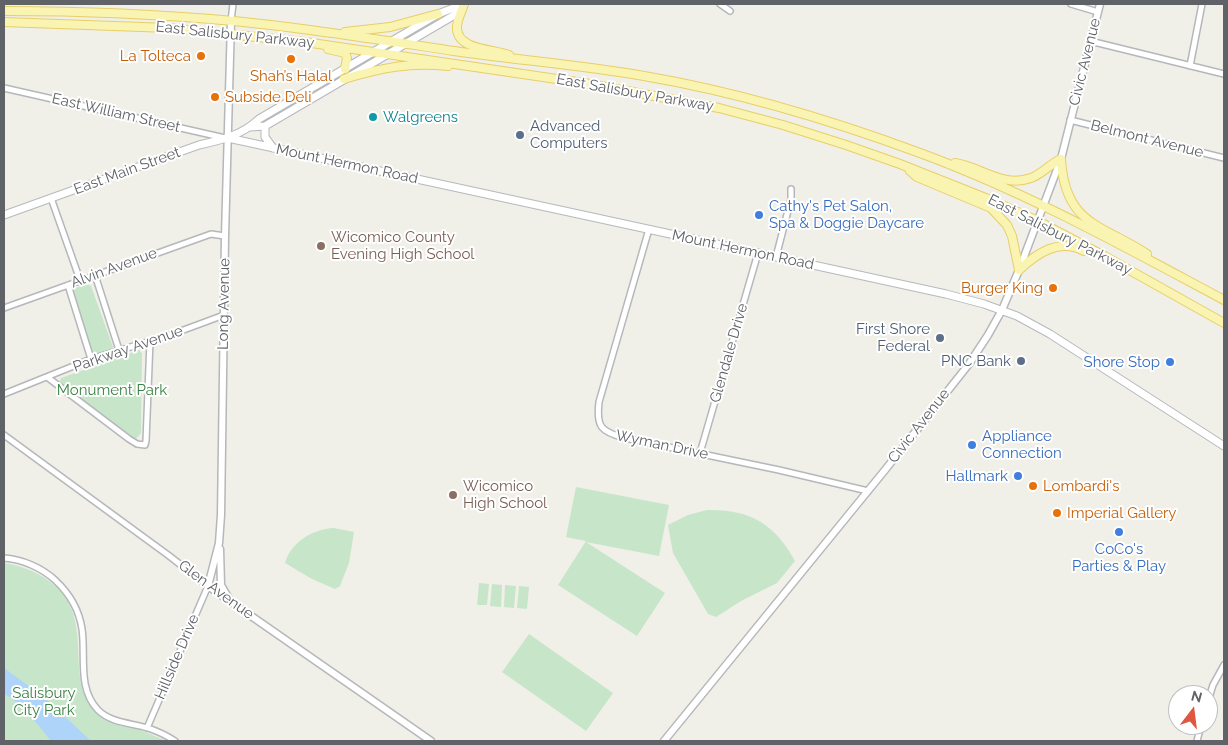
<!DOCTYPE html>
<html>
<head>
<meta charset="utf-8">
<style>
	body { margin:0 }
	#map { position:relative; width:1228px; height:745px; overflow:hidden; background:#f0efe8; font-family:Raleway,sans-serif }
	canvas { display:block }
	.frame { position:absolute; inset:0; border:5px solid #5f6267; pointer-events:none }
	.north { position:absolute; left:1168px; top:685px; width:50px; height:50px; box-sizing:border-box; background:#fff; border:1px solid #bfc0c2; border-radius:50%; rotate:15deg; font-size:14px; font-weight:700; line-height:20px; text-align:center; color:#5f6267 }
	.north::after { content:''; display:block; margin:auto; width:18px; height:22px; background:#df573f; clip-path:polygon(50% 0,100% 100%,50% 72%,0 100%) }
</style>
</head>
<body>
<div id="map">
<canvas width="1228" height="745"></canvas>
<div class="frame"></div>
<div class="north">N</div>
</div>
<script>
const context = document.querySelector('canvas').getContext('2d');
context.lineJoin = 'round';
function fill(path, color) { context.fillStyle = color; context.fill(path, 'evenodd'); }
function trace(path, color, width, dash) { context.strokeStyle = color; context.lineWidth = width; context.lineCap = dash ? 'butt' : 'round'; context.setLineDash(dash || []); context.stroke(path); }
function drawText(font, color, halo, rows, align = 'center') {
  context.font = font + ' Raleway,sans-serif'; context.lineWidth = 4; context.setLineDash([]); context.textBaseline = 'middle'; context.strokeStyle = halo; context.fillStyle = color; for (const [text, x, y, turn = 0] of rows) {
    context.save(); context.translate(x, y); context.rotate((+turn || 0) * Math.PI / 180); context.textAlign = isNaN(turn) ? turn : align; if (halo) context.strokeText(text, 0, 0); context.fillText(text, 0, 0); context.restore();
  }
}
const green = new Path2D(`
	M 87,284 L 91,286 L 113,347 L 113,350 L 98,356 L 93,354 L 72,294 L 73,289 Z
	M 139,350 L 142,353 L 141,433 L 137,438 L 132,439 L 59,383 L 61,378 Z
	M 576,487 L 669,505 L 659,556 L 586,542 L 665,593 L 637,636 L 558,585 L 586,541 L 566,537 Z
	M 707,510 C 750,509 775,524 795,561 L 777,583 L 741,601 L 716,617 L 708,614 L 673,553 L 668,525 L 688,515 Z
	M 334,528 L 354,532 L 349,563 L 340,586 L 335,589 L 312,579 L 285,563 C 291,542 313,529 334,528 Z
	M 4,563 C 23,566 41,573 55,586 C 99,625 57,688 105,720 L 143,731 L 167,741 L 4,741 Z
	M 479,583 L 489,584 L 487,605 L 477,605 Z
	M 492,584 L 502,585 L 501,607 L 490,606 Z
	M 505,585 L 516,586 L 514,608 L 504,607 Z
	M 519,586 L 529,587 L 527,609 L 517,608 Z
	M 529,634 L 613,693 L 586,731 L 502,672 Z`);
const water = new Path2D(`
	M 4,668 L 44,697 L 91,741 L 51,741 C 39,726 21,702 4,694 Z`);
const minor = new Path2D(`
	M 720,4 L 730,11
	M 1071,4 L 1098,12
	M 231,21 L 233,4
	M 1090,41 L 1224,74
	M 1190,66 L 1202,4
	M 4,88 L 225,138
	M 1070,120 L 1224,158
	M 51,198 L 80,280
	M 649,229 L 599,402 C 596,427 601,432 625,438 L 779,470 L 868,491
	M 776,257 L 791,199 L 791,189
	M 95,275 L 119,350
	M 68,285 L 91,359
	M 4,308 L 211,234 L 225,236
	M 47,377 L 129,439 L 137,444 L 145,445 L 146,441 L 150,341
	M 4,394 L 91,359 L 170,335 L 224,315
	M 4,435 L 168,555 L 208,586 L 147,728
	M 700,453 L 758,253
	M 4,558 C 22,559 42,568 55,580 C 70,594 79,609 82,629 C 86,656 77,688 98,710 C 111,723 131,723 148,728 C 157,731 166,735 175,741
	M 1208,701 L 1213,685 L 1224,665
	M 1197,741 L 1201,725`);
const tertiary = new Path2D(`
	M 231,21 L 225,236 L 221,515 L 219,543 L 208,586 L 431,741
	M 220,549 L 221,585 L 229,599
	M 664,741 L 885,470 L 969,364 L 988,335 L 1002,310 L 1019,270 L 1061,159 L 1100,4`);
const secondary = new Path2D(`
	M 265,126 L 265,137 L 273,148
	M 250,127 L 265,126 L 458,13 L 461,8
	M 228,138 L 758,253 L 946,294 L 984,304 L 1017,316 L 1050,334 L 1224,446
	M 4,215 L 199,145 C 222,140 242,135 259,119 L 438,14 L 464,4`);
const primary = new Path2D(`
	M 464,4 C 462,11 457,19 457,27 C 456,50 493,49 509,55
	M 4,11 C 80,11 157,14 233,21 C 307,28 381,40 454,51 C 517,60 581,65 644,76 C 738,92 831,120 920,153 C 1026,192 1125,247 1224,300
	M 4,22 L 169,28 L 305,42 L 584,83 L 719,108 L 783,125 L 846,145 L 900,164 L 993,201 L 1036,220 L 1108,258 L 1224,323
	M 345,32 L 390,27 L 438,14
	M 328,49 L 345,53 L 347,58 L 345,69
	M 344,79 C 381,68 409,62 448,66
	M 955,163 C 981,167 1003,188 1031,178 C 1042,174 1050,164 1061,159 C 1065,225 1101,224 1147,254
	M 910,171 L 917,177 L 991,208 L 1007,225 L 1012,236 L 1019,270 C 1037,253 1059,238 1084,251`);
const markers = [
	[201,56,5,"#e8710a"],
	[291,59,5,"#e8710a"],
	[215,97,5,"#e8710a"],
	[373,117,5,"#0f9aa8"],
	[520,135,5,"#5c6f8a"],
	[759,215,5,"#3f7fe0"],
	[321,246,5,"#8d6e63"],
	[1053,288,5,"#e8710a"],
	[940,338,5,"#5c6f8a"],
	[1021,361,5,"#5c6f8a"],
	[1170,362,5,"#3f7fe0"],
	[972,445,5,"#3f7fe0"],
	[1018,476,5,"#3f7fe0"],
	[1033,486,5,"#e8710a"],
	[453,495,5,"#8d6e63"],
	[1057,513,5,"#e8710a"],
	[1119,532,5,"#3f7fe0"]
];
const streetNames = [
	["East Salisbury Parkway",235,35,6],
	["Civic Avenue",1085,62,-76],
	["East Salisbury Parkway",635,93,10],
	["East William Street",116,113,13],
	["Belmont Avenue",1147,139,14],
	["Mount Hermon Road",347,164,12],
	["East Main Street",127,171,-20],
	["East Salisbury Parkway",1060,235,27],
	["Mount Hermon Road",743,250,12],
	["Alvin Avenue",114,268,-20],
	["Long Avenue",224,304,-89],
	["Parkway Avenue",128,349,-19],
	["Glendale Drive",729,353,-74],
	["Civic Avenue",919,426,-52],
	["Wyman Drive",662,445,12],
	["Glen Avenue",216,590,36],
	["Hillside Drive",177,657,-67]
];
const foodNames = [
	["La Tolteca",191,56,"right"],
	["Shah’s Halal",291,76,"center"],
	["Subside Deli",225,97],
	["Burger King",1043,288,"right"],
	["Lombardi's",1043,486],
	["Imperial Gallery",1067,513]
];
const cultureNames = [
	["Walgreens",383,117]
];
const serviceNames = [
	["Advanced",530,126,"left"],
	["Computers",530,143,"left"],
	["First Shore",930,329],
	["Federal",930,346],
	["PNC Bank",1011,361]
];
const shopNames = [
	["Cathy's Pet Salon,",769,206],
	["Spa & Doggie Daycare",769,223],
	["Shore Stop",1160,362,"right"],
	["Appliance",982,436],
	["Connection",982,453],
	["Hallmark",1008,476,"right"],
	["CoCo's",1119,549,"center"],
	["Parties & Play",1119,566,"center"]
];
const educationNames = [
	["Wicomico County",331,237],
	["Evening High School",331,254],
	["Wicomico",463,486],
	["High School",463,503]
];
const parkNames = [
	["Monument Park",112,390],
	["Salisbury",44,693],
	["City Park",44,710]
];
fill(green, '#c7e6c9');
fill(water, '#aed4fa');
trace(minor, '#b5b7bb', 8);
trace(tertiary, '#b5b7bb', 9);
trace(secondary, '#b6b9be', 9);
trace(primary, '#e9ce68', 10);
trace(minor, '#fff', 5);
trace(tertiary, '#fff', 6);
trace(secondary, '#fff', 7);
trace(primary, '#faf4b3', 8);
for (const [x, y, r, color] of markers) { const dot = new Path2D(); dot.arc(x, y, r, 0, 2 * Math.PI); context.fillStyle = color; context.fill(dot); trace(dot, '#fff', 2); }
drawText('15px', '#5f6267', '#fff', streetNames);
drawText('15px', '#c56008', '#fff', foodNames, 'left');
drawText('15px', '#0d838f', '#fff', cultureNames, 'left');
drawText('15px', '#4e5e75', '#fff', serviceNames, 'right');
drawText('15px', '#366cbe', '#fff', shopNames, 'left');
drawText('15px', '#785e54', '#fff', educationNames, 'left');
drawText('15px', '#3b8243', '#fff', parkNames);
</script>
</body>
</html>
